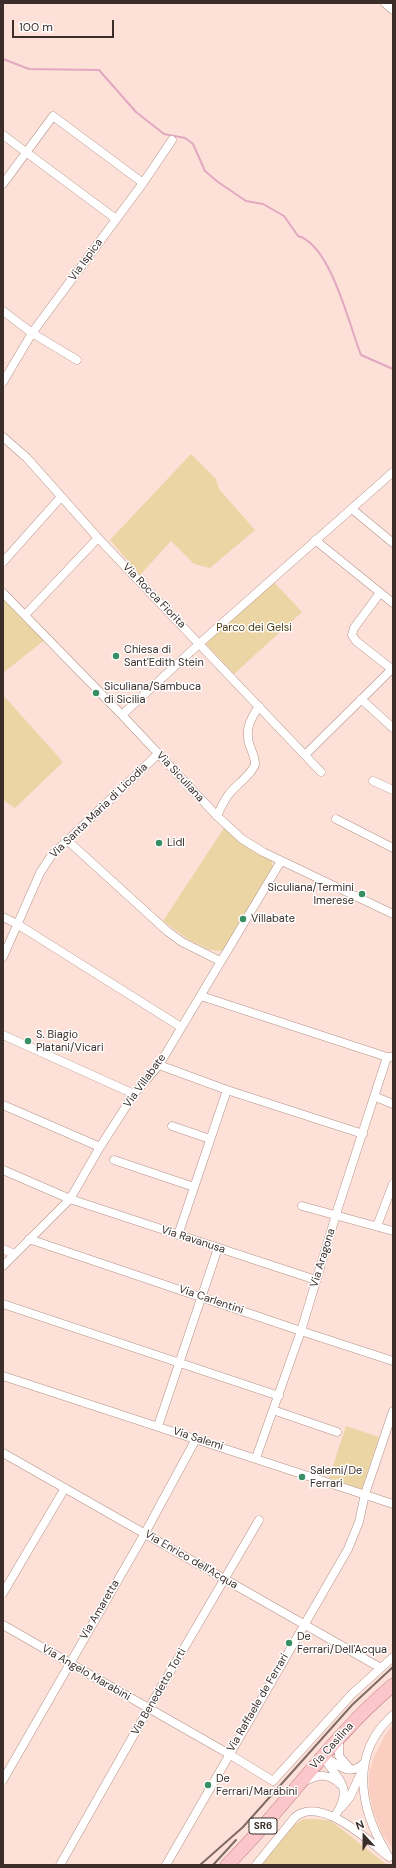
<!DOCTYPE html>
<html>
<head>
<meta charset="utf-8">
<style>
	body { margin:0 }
	#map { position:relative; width:396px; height:1868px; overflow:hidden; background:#fde0d7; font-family:"DM Sans",sans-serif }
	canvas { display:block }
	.frame { position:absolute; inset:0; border:4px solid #3b2e2a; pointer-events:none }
	.north { position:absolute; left:344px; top:1816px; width:40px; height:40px; -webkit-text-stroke:3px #fff; paint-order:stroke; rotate:339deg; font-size:11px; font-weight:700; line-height:16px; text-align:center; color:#3b2e2a }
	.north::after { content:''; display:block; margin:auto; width:14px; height:18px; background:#3b2e2a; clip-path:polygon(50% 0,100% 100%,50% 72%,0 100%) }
	.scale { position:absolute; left:12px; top:20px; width:102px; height:18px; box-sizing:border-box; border:2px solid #3b2e2a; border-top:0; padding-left:5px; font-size:12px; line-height:14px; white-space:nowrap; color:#3b2e2a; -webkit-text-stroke:3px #fff; paint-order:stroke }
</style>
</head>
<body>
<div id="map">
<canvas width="396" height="1868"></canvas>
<div class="frame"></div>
<div class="north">N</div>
<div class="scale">100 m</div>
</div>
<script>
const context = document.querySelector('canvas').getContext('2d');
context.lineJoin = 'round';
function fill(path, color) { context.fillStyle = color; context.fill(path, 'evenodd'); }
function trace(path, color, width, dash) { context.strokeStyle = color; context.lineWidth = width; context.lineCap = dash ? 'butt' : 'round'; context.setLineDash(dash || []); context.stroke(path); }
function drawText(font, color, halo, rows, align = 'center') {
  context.font = font + ' "DM Sans",sans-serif'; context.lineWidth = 3; context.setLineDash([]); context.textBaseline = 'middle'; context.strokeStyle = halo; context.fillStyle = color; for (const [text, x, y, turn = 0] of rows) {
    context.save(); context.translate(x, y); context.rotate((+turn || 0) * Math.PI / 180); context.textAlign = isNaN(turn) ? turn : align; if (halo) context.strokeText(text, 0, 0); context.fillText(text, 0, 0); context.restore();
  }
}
const built = new Path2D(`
	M 393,1725 L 393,1849 L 382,1834 L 373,1811 L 369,1790 L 369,1773 L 374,1757 L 385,1735 Z`);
const green = new Path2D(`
	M 191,454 L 216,479 L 219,489 L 255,530 L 210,568 L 194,564 L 171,541 L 140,575 L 110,540 Z
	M 273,581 L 302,612 L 234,674 L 205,643 Z
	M 3,593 L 47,638 L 3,673 Z
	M 3,695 L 63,762 L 15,808 L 3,800 Z
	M 224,828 L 272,861 L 273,872 L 223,951 L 210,950 L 189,940 L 163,921 Z
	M 346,1426 L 379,1437 L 362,1489 L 329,1478 Z
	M 304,1819 L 315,1819 L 331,1821 L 387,1865 L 258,1865 L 292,1826 Z`);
const stream = new Path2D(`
	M 3,59 L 29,69 L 99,70 L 136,112 L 164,134 L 185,138 L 193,144 L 205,171 L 218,182 L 246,201 L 263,204 L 284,216 L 298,236 C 331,245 349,325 361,355 L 393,369`);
const street = new Path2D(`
	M 385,3 L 393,10
	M 3,135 L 116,219
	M 3,184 L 53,116 L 143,183
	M 3,311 L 32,333 L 77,360
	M 3,382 L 32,333 L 143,183 L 172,140
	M 3,437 L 27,458 L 98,538 L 321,772
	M 352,509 L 393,543
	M 315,540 L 393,603
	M 3,562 L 61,497
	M 3,593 L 122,715 L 217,816 L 242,839 L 263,852 L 393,914
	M 380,593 L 354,628 L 352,635 L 356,641 L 393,670
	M 25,615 L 98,538
	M 361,699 L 393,728
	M 122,715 L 200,643 L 393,472
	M 305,755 L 392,669
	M 373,781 L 393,790
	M 217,816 C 220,809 224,801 229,794 C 235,786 253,773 255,764 C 255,759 253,754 251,749 C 244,732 249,721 259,706
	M 336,819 L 393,848
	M 67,840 L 167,931 L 182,942 L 220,961
	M 3,917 L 17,924 L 181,1027
	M 3,957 L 40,873 L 51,856 L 158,754
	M 201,996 L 387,1057 L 393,1057
	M 3,1035 L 134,1094
	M 159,1065 L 227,1090 L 363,1134
	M 376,1097 L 393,1104
	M 3,1105 L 100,1147
	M 172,1126 L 210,1139
	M 114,1160 L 194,1187
	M 3,1170 L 70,1199 L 316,1280
	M 302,1206 L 393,1231
	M 377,1226 L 393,1184
	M 178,1235 L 227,1090
	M 29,1239 L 301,1331 L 393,1361
	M 3,1249 L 14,1254
	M 3,1266 L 70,1199 L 100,1147 L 134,1094 L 159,1065 L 281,861
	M 3,1304 L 279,1396
	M 3,1376 L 393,1504
	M 273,1410 L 337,1432
	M 158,1426 L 218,1248
	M 3,1453 L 379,1667
	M 256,1458 L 301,1331 L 338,1208 L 387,1057
	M 3,1593 L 65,1488
	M 3,1625 L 229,1754 L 273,1781 L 352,1694 L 393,1657
	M 339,1739 L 339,1756 L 350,1769
	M 322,1755 C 337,1780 355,1786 335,1816
	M 325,1757 C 339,1766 350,1777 364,1763
	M 3,1780 L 145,1533 L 196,1439
	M 305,1781 C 319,1774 329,1773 341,1785
	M 341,1808 L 350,1797 L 360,1775
	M 386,1852 C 359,1807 350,1753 393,1715
	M 60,1865 L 149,1708 L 259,1520
	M 166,1865 L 348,1549 L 359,1522 L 365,1494 L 393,1411
	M 256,1865 L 295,1817 C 321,1795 369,1841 389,1857`);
const primary = new Path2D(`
	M 227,1865 C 285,1808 330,1738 393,1685`);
const rail = new Path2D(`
	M 200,1865 L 243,1827 L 352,1705 L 393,1667
	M 213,1865 L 236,1840`);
const markers = [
	[116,656,4,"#388f64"],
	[96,693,4,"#388f64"],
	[159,843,4,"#388f64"],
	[362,894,4,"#388f64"],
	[243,919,4,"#388f64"],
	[28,1041,4,"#388f64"],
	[302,1477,4,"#388f64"],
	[289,1643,4,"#388f64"],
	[208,1785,4,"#388f64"]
];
const shields = [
	[263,1826,28]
];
const shieldNames = [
	["SR6",263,1826]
];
const streetNames = [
	["Via Ispica",86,260,-54],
	["Via Rocca Fiorita",154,596,46],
	["Via Siculiana",180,777,47],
	["Via Santa Maria di Licodia",99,811,-44],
	["Via Villabate",145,1081,-54],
	["Via Ravanusa",193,1240,18],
	["Via Aragona",323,1258,-73],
	["Via Carlentini",211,1300,19],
	["Via Salemi",198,1439,18],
	["Via Enrico dell'Acqua",191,1560,30],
	["Via Amaretta",100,1610,-60],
	["Via Angelo Marabini",86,1673,30],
	["Via Benedetto Torti",159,1692,-60],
	["Via Raffaele de Ferrari",258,1703,-60],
	["Via Casilina",332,1746,-48]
];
const parkNames = [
	["Parco dei Gelsi",254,628]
];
const poiNames = [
	["Chiesa di",124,650],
	["Sant'Edith Stein",124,663],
	["Siculiana/Sambuca",104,687],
	["di Sicilia",104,700],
	["Lidl",167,843],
	["Siculiana/Termini",354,888,"right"],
	["Imerese",354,901,"right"],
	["Villabate",251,919],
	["S. Biagio",36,1035],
	["Platani/Vicari",36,1048],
	["Salemi/De",310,1471],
	["Ferrari",310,1484],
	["De",297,1637],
	["Ferrari/Dell'Acqua",297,1650],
	["De",216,1779],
	["Ferrari/Marabini",216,1792]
];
fill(built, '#facfc1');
fill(green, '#ebd5a4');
trace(stream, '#e2a8c1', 2);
trace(street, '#b29288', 9);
trace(primary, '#b6797c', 14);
trace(street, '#fff', 8);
trace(primary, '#fbc7cb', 13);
trace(rail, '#7f6c66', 2);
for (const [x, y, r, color] of markers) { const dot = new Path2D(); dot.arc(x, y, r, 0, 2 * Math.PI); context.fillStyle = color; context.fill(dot); trace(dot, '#fff', 1.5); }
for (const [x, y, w] of shields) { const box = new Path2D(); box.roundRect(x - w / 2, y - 8, w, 16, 3); context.fillStyle = '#fff'; context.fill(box); trace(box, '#3b2e2a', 1); }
drawText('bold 10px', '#3b2e2a', null, shieldNames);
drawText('11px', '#3b2e2a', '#fff', streetNames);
drawText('11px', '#4f3e13', '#fff', parkNames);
drawText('11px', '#3b2e2a', '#fff', poiNames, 'left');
</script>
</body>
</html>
